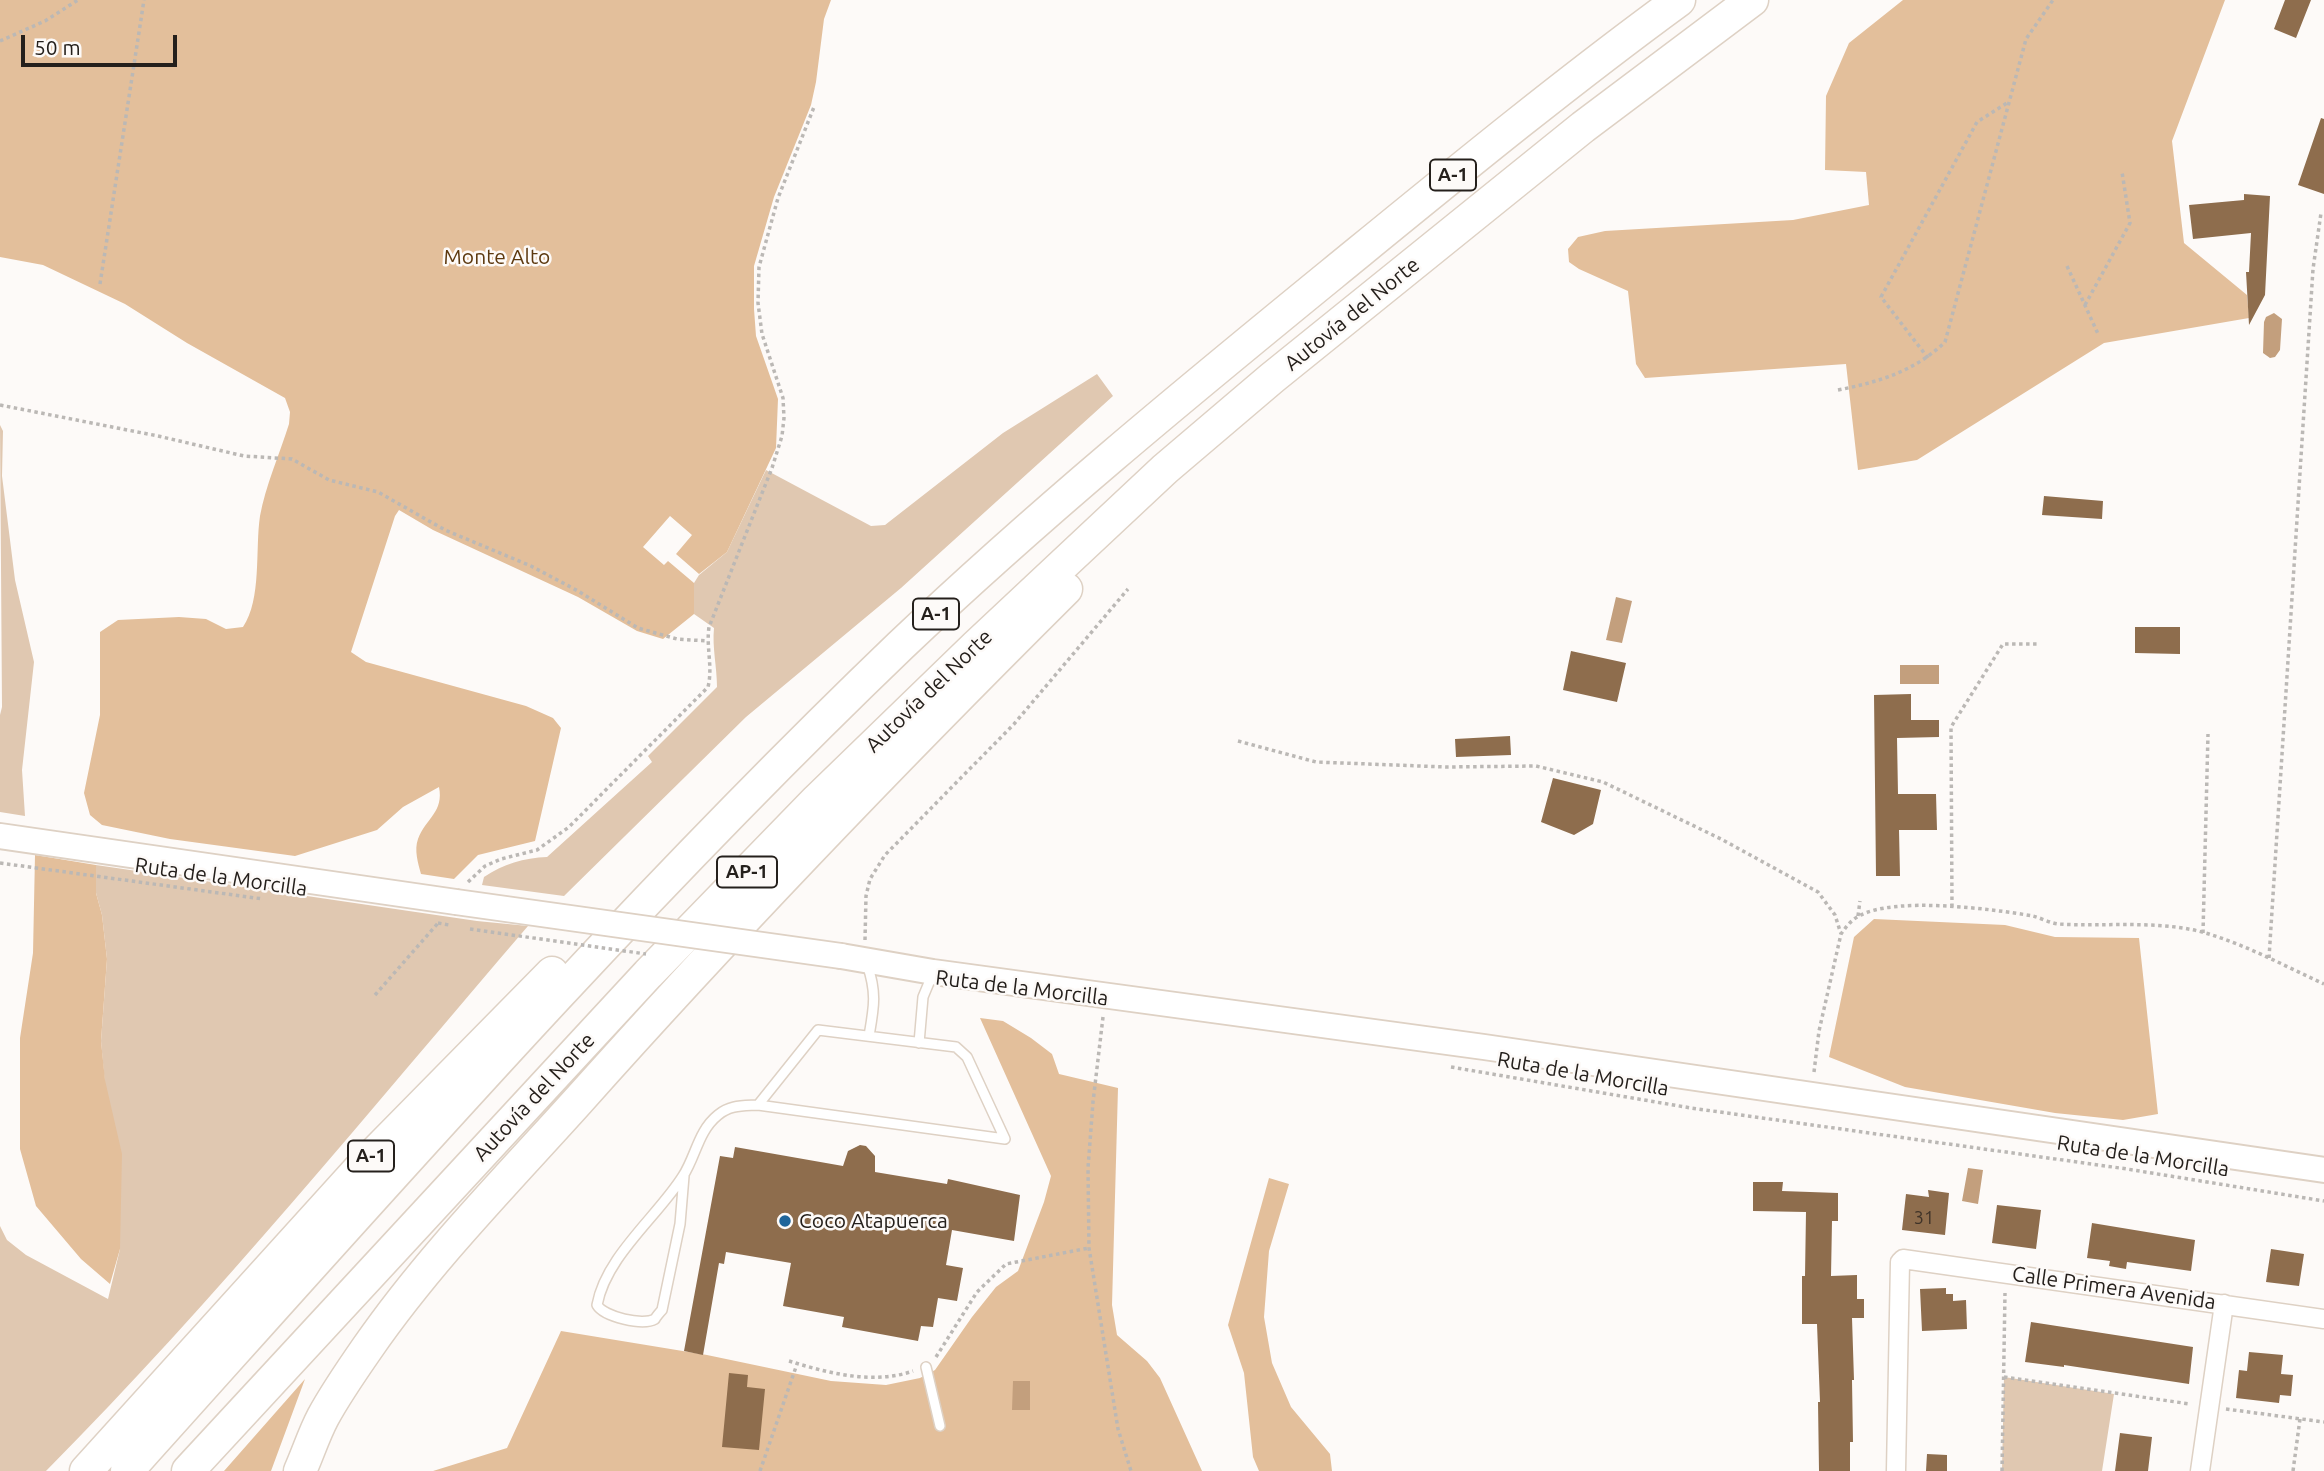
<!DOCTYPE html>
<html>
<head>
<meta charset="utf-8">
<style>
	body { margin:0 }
	#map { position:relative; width:2324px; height:1471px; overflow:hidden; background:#fdfaf8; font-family:Ubuntu,sans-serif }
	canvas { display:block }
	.scale { position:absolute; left:21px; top:35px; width:156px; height:32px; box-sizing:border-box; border:4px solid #25201c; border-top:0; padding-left:9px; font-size:21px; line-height:24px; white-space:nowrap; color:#25201c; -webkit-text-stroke:5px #fdfaf8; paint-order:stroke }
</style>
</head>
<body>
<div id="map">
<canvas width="2324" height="1471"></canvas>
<div class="scale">50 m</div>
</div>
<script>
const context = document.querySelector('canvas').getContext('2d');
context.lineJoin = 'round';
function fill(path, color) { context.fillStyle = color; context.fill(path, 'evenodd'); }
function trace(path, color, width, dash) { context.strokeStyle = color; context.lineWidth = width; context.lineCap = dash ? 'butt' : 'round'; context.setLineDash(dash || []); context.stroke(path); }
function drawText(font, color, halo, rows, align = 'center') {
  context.font = font + ' Ubuntu,sans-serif'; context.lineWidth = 5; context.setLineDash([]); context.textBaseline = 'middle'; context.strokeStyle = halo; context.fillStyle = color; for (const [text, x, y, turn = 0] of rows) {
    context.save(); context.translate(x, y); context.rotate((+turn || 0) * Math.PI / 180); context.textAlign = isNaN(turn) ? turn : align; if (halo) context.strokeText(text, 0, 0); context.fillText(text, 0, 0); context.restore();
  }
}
const green = new Path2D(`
	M 1097,374 L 1113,396 L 901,588 L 746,717 L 564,896 L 482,885 L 484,877 C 503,864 524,858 547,857 L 652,762 L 648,756 L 717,687 C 717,667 712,647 714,628 L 694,614 L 694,583 L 699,575 L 727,552 L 766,470 L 871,526 L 885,525 L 1003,433 Z
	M 0,425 L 3,431 L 2,476 L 15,580 L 34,662 L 22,770 L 25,816 L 0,812 L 0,715 L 2,707 Z
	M 96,865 L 477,921 L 528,926 C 370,1110 217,1299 46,1471 L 0,1471 L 0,1226 L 7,1240 L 26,1255 L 108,1299 L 120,1249 L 101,1041 L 107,959 L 102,915 L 96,893 Z
	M 2004,1377 L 2114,1394 L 2102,1471 L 2002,1471 Z`);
const forest = new Path2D(`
	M 0,0 L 831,0 L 824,19 L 816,82 L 811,105 L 774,197 L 754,266 L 754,309 L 756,336 L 778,399 L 776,448 L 727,552 L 699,574 L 676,554 L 692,535 L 670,516 L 643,547 L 664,565 L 668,561 L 694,583 L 694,614 L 663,639 L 637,631 L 578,597 L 433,530 L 399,510 L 395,516 L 351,652 L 366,662 L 526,706 L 553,718 L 561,728 L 535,841 L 478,855 L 454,879 L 421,874 C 418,863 414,850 418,839 C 426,818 444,812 439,787 L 403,807 L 377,830 L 295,856 L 170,839 L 102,825 L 90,815 L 84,793 L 100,715 L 100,632 L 118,620 L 179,617 L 206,619 L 226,629 L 243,627 C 262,599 255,549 260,516 C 265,487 280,453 289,424 L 290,412 L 285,398 L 187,343 L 125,304 L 43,265 L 0,257 Z
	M 1903,0 L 2225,0 L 2172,141 L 2184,243 L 2247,295 L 2249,318 L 2104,343 L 1917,460 L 1858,470 L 1846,364 L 1645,378 L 1636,364 L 1628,291 L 1579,269 L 1569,262 L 1568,249 L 1578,237 L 1605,231 L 1793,220 L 1869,205 L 1866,172 L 1825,170 L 1826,96 L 1849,43 Z
	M 35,855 L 96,865 L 96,893 L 102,915 L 107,959 L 101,1041 L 105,1080 L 122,1154 L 120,1249 L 110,1284 L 81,1259 L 36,1206 L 20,1149 L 20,1038 L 33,953 Z
	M 1874,919 L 2005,925 L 2055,937 L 2139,938 L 2158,1114 L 2123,1120 L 2055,1113 L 1905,1087 L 1829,1057 L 1854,937 Z
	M 980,1018 L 1003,1021 L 1031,1038 L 1052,1054 L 1059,1074 L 1118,1088 L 1112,1305 L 1117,1335 L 1147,1361 L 1160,1378 L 1202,1471 L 433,1471 L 507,1448 L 561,1331 L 707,1355 L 831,1381 L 886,1385 L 920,1378 L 935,1370 L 972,1317 L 996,1287 L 1018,1271 L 1044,1202 L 1051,1176 Z
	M 1269,1178 L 1289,1184 L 1269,1251 L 1264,1317 L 1272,1363 L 1291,1407 L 1330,1454 L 1332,1471 L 1259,1471 L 1253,1457 L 1244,1373 L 1228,1325 Z
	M 305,1379 L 271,1471 L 224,1471 Z`);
const water = new Path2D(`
	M 2274,313 L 2282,319 L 2280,350 L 2275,357 L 2270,358 L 2263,353 L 2264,322 L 2266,317 Z
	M 1616,597 L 1632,601 L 1622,643 L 1606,640 Z
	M 1900,665 L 1939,665 L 1939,684 L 1900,684 Z
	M 1968,1168 L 1983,1170 L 1978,1204 L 1962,1201 Z
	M 1013,1381 L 1030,1381 L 1030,1410 L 1012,1410 Z`);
const building = new Path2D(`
	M 2285,0 L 2311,0 L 2296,38 L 2274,29 Z
	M 2321,118 L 2324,119 L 2324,194 L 2298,185 Z
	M 2244,194 L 2270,196 L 2265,295 L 2249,325 L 2246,272 L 2249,272 L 2251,233 L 2193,239 L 2189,205 L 2244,200 Z
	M 2044,496 L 2103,501 L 2102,519 L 2042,515 Z
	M 2135,627 L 2180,627 L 2180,654 L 2135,653 Z
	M 1571,651 L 1626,663 L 1617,702 L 1563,690 Z
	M 1911,694 L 1911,720 L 1939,720 L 1939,737 L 1897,738 L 1898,794 L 1936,794 L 1937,830 L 1899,830 L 1900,876 L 1876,876 L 1874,695 Z
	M 1510,736 L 1511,755 L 1456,757 L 1455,739 Z
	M 1553,778 L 1601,790 L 1593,824 L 1574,835 L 1541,822 Z
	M 860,1145 L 866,1146 L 875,1156 L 875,1172 L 947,1184 L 948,1179 L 1020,1195 L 1014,1241 L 952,1230 L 946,1265 L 963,1268 L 957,1301 L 938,1298 L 933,1327 L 921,1326 L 918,1341 L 842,1327 L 844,1317 L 783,1306 L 791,1263 L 726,1252 L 724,1264 L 719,1263 L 703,1355 L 684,1351 L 720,1156 L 733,1158 L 735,1147 L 843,1166 L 848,1151 Z
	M 1753,1182 L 1783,1182 L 1782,1191 L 1838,1193 L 1838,1221 L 1832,1221 L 1831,1276 L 1857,1275 L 1857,1299 L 1864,1299 L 1864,1318 L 1852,1318 L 1854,1380 L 1852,1380 L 1853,1442 L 1850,1442 L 1850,1471 L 1819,1471 L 1818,1402 L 1820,1402 L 1817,1324 L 1802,1324 L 1802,1276 L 1805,1276 L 1806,1212 L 1753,1211 Z
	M 1928,1190 L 1949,1193 L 1945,1235 L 1902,1230 L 1906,1194 L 1929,1197 Z
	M 1997,1205 L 2041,1210 L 2036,1249 L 1992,1243 Z
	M 2092,1223 L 2195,1240 L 2191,1271 L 2127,1262 L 2126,1269 L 2109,1266 L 2110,1261 L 2087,1258 Z
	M 2271,1249 L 2304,1254 L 2299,1286 L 2266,1282 Z
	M 1946,1288 L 1946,1294 L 1953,1294 L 1953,1301 L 1966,1300 L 1967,1329 L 1922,1331 L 1920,1289 Z
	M 2031,1322 L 2193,1347 L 2189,1384 L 2064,1365 L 2064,1367 L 2025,1362 Z
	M 2249,1352 L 2283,1355 L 2281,1374 L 2293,1375 L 2291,1396 L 2280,1395 L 2279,1403 L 2236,1398 L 2239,1370 L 2247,1371 Z
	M 729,1373 L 748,1375 L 747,1387 L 765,1389 L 759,1450 L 722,1447 Z
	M 2120,1433 L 2152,1437 L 2148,1471 L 2115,1471 Z
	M 1927,1454 L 1947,1455 L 1947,1471 L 1926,1471 Z`);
const path = new Path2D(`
	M 0,41 L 45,21 L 78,0
	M 2067,266 L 2099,336
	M 100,284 L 144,0
	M 2085,305 L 2130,223 L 2122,172
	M 1928,358 L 1881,297 L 1977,122 L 2007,103
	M 1838,390 C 1879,382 1915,371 1945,342 L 2026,39 L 2053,0
	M 0,405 L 158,436 L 244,456 L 292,459 L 329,480 L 378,492 L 445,530 L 531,566 L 578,591 L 638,628 L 677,639 L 707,641
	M 1238,741 L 1316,762 L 1446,767 L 1536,766 L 1603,782 L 1721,839 L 1818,892 L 1835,915 L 1841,934
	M 0,863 L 263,899
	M 468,882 L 485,866 L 501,859 L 537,850 L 569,827 L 708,687 C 713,667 706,648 709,627 L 772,468 L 782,436 L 784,418 L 783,398 L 762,334 L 758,303 L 759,267 L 778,198 L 814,107
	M 1952,907 L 1951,727 L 2003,644 L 2039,644
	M 1858,916 L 1860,901
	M 2203,933 L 2208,734
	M 865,940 L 866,896 L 870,879 L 885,855 L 1014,724 L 1128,589
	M 2269,958 L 2313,269 L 2321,213
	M 375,995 L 439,922
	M 1103,1017 L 1093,1102 L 1088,1168 L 1089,1248 L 1118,1429 L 1131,1471
	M 1451,1067 L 1691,1108 L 2127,1169 L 2324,1201
	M 1814,1072 L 1819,1031 L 1841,934 C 1846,927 1851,920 1859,916 C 1895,896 1992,909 2033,916 C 2041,918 2050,923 2058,924 C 2107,927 2165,919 2212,935 C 2250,947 2287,967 2324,984
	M 936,1357 L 977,1292 L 1006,1264 L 1089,1248
	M 789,1361 C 828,1373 873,1385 913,1371
	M 2004,1377 L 2190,1404
	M 2226,1409 L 2324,1422
	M 760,1471 L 797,1364
	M 2002,1471 L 2005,1293
	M 2293,1471 L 2300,1419`);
const lane = new Path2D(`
	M 867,964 C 877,993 874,1007 869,1036
	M 818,1030 L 956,1047 L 967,1057 L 1005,1139 L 758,1105 Z
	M 919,1043 L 923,997 L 933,973
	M 684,1176 L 680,1224 L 662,1310 C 661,1311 655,1318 655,1319 C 643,1326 604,1317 597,1305 C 606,1256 658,1216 683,1176 C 696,1156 698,1131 718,1115 C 730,1105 742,1106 758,1105
	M 926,1367 L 940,1426`);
const street = new Path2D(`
	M 1896,1471 L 1900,1262 L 1903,1259 L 2324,1319
	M 2200,1471 L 2224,1304`);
const secondary = new Path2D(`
	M 0,836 L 456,902
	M 841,956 L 933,972 L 1484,1047 L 2324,1170`);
const highway = new Path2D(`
	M 86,1471 L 363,1165 L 552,973
	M 127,1471 C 379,1191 628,907 900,646 C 1038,515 1185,394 1332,274 C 1446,181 1560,87 1679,0
	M 188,1471 L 648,974 L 817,800 L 976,646 L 1165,469 L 1272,378 L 1583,127 L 1752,0
	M 300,1471 C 308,1453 314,1434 323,1417 C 336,1393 352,1370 368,1347 C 429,1259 506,1181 578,1101 C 735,925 899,755 1066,589`);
const pathBridge = new Path2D(`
	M 438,923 L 449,925
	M 470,929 L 646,954`);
const secondaryBridge = new Path2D(`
	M 456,902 L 841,956`);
const markers = [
	[785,1221,7,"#1f659a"]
];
const numberNames = [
	["31",1924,1218]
];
const shields = [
	[1453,175,46],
	[936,614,46],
	[747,872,60],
	[371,1156,46]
];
const shieldNames = [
	["A-1",1453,175],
	["A-1",936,614],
	["AP-1",747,872],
	["A-1",371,1156]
];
const parkNames = [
	["Monte Alto",497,257]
];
const streetNames = [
	["Autovía del Norte",1352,314,-39],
	["Autovía del Norte",929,691,-44],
	["Ruta de la Morcilla",221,877,8],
	["Ruta de la Morcilla",1022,988,7],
	["Ruta de la Morcilla",1583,1074,10],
	["Autovía del Norte",534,1097,-47],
	["Ruta de la Morcilla",2143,1156,9],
	["Calle Primera Avenida",2114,1288,8]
];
const poiNames = [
	["Coco Atapuerca",799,1221]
];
fill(green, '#e0c8b1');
fill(forest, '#e3bf9b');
fill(water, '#c39f7d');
fill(building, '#8e6d4d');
trace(lane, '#ded1c4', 12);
trace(street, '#ded1c4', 21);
trace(secondary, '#ded1c4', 28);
trace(highway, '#ded1c4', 35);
trace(path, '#bbb8b5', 3.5, [3.5, 3.5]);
trace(lane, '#fff', 9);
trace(street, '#fff', 18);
trace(secondary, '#fff', 24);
trace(highway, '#fff', 32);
trace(secondaryBridge, '#ded1c4', 28, []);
trace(pathBridge, '#bbb8b5', 3.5, [3.5, 3.5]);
trace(secondaryBridge, '#fff', 24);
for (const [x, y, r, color] of markers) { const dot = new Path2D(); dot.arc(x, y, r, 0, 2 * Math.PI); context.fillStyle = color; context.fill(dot); trace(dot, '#fdfaf8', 2.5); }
drawText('18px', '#3f3328', null, numberNames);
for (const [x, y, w] of shields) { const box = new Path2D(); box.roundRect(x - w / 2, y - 15.5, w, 31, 5); context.fillStyle = '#fdfaf8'; context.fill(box); trace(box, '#25201c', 2); }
drawText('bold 19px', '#25201c', null, shieldNames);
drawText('21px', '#5d390f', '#fdfaf8', parkNames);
drawText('21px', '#25201c', '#fdfaf8', streetNames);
drawText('21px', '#25201c', '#fdfaf8', poiNames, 'left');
</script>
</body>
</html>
